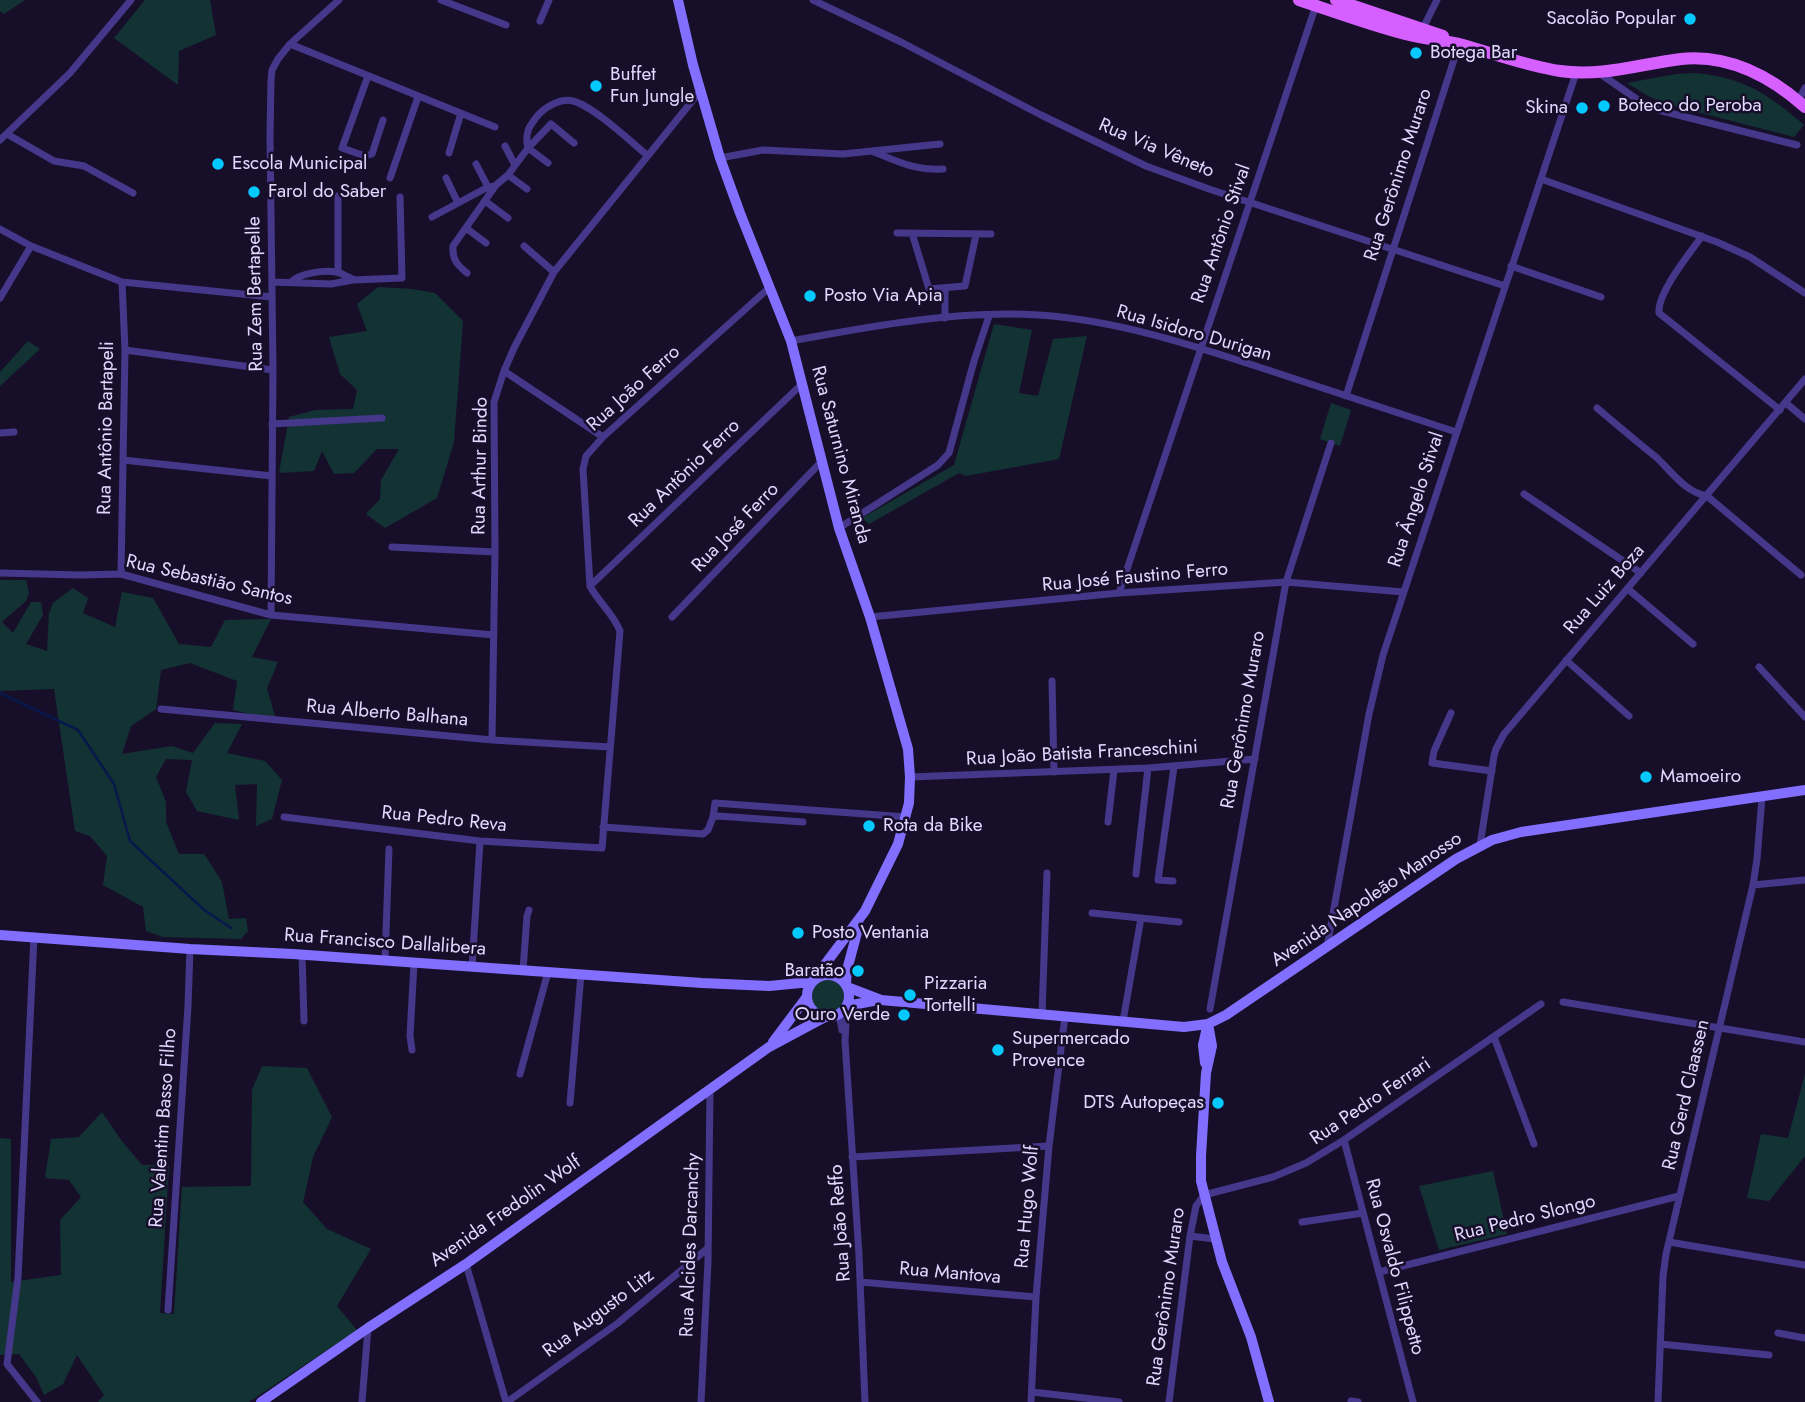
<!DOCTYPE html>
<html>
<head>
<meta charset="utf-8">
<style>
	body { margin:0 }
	canvas { display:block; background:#170f2a }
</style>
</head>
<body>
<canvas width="1805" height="1402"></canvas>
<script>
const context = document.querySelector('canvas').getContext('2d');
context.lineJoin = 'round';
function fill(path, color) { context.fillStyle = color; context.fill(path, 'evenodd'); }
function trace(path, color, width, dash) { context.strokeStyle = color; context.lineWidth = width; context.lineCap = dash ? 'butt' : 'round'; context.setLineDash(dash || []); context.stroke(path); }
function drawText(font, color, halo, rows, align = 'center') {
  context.font = font + ' Jost,sans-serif'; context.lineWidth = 5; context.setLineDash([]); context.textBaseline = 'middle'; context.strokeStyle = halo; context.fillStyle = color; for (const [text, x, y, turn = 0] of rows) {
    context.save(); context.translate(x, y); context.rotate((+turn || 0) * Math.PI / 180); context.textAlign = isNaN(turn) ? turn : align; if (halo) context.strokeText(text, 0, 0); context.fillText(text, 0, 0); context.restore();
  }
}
const green = new Path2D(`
	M 0,0 L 25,0 L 4,14 L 0,11 Z
	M 145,0 L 210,0 L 216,35 L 179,51 L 178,85 L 114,38 Z
	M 1696,73 C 1745,78 1768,94 1804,125 L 1794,137 L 1666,104 L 1648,96 L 1627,83 L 1676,74 Z
	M 378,287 L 412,289 L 435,293 L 463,321 L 454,442 L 437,498 L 385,528 L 366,514 L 380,499 L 381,480 L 399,449 L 377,449 L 354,473 L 334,474 L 322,451 L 314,471 L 279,473 L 289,417 L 315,410 L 353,409 L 357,390 L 340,374 L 329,337 L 367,331 L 357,304 Z
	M 994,324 L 1032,330 L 1019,393 L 1038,396 L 1053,339 L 1087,336 L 1059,459 L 966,476 L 959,473 L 869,524 L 862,518 L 954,465 Z
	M 28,341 L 40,349 L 0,386 L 0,372 Z
	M 1331,403 L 1351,410 L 1340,446 L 1320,439 Z
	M 0,580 L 26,580 L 29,593 L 26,601 L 2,622 L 13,633 L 31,602 L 41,602 L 43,615 L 26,644 L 47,651 L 49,613 L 53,603 L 73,588 L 88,598 L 83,613 L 115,627 L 122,592 L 153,598 L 179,644 L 211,647 L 225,620 L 271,619 L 252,657 L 278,662 L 267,688 L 276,720 L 233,710 L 237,681 L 190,663 L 161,670 L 156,709 L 131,726 L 122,754 L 172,746 L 193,753 L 215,723 L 242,724 L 227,753 L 265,761 L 282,780 L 272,819 L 256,826 L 257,784 L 235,785 L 239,820 L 197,811 L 186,792 L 192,760 L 166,759 L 156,777 L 166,802 L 166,822 L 179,854 L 204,854 L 222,882 L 229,919 L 246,918 L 248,931 L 241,939 L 163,937 L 146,931 L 143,907 L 103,885 L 107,856 L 90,836 L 75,831 L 54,689 L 0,691 Z
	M810 995a18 18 0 1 1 36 0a18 18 0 1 1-36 0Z
	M 262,1066 L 307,1068 L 332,1117 L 313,1157 L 303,1202 L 327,1229 L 371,1249 L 337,1306 L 357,1330 L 249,1402 L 98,1402 L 104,1395 L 77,1355 L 63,1384 L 44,1395 L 36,1377 L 19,1354 L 0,1355 L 0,1138 L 11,1139 L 11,1282 L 61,1275 L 60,1220 L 81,1197 L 69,1180 L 45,1178 L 51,1139 L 79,1137 L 102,1112 L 121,1140 L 142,1165 L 169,1165 L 160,1313 L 174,1314 L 182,1187 L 251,1186 L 252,1090 Z
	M 1805,1074 L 1805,1156 L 1769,1201 L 1747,1198 L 1761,1134 L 1788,1138 Z
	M 1493,1171 L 1507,1234 L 1439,1250 L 1419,1186 Z`);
const stream = new Path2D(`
	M 0,693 L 78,730 L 114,784 L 130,841 L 203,909 L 231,928`);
const street = new Path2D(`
	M 441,0 L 506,25
	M 813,0 L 901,42 L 1041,115 L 1146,166 L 1209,189 L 1505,286
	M 540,21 L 549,0
	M 1423,28 L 1437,0
	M 290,44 L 495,127
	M 1599,73 L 1641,102 L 1662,111 L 1797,145
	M 368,76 L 342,148 L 365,156 L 372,154 L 383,120
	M 1798,101 L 1805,88
	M 7,134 L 54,161 L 84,166 L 133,193
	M 0,140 L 70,73 L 131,0
	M 505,146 L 515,165
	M 874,152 C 899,162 916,171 943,169
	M 449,153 L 461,113
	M 720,158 L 763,150 L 843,154 L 940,144
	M 548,163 L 528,148 L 551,124 L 574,143
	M 476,164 L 488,187
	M 508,175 L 527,189
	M 390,178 L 418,97
	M 446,178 L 458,203
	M 1541,179 L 1717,242 L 1750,257 L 1805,293
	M 485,201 L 508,218
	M 432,217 L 488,187 L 495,186
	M 466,228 L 486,243
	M 0,229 L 31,246 L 122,282 L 272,297
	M 897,233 L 991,234
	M 912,233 L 929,289 L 965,286 L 976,235
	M 1702,236 C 1690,253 1657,293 1659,313 L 1780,410
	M 524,246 L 554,272
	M 1511,266 L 1601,297
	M 338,272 L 338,196
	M 467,273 C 457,265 452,259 453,246 L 496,185 L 508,175 L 528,148 C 524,132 530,125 539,114 C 547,106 561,98 573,101 C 593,106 630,141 647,155
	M 272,282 L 331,284 L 353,280 L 402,278 L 400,197
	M 291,282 C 300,273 324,270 336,272 C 342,273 347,277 353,279
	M 945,289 L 945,318
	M 0,298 L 31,246
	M 791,341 C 872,326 956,310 1039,315 C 1116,320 1192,345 1265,369 C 1329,390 1392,411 1456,432
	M 125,350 L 273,370
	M 504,371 L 603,437
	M 1346,396 L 1459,44
	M 1786,403 L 1805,419
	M 1597,408 C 1616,424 1636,441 1656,457 C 1672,472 1685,492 1707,496 L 1801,575
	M 272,424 L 382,418
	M 0,433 L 14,432
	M 123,460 L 272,476
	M 1524,494 L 1641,573
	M 839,528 L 938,465 L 949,453 L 974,361 L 989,316
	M 392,547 L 495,552
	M 0,573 L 81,575 L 121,574 L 271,615 L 494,635
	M 121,574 L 125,350 L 122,282
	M 590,586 L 802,384
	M 1628,589 L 1693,644
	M 1119,593 L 1316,5
	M 271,615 L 273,370 L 270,136 L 271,80 L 272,70 L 278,59 L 290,44 L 339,0
	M 672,617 L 822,461
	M 870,617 L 1119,593 L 1286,582 L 1403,592
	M 1566,660 L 1629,716
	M 1759,667 L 1805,717
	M 1052,681 L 1054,772
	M 161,709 L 492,740 L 610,747
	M 1451,713 L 1434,751 L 1432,763 L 1492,771
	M 492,740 L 495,552 L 494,402 L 504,371 L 514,348 L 554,272 L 701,90
	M 910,777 L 1148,768 L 1255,759
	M 284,817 L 480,841 L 602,848 L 620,631 C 613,613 599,603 590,586 L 583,469 L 586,456 L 603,437 L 770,287
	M 713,817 L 715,803 L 906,817
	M 1108,822 L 1114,770
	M 603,827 L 703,834 L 708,830 L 713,817 L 718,816 L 803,822
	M 1480,845 L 1494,756 L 1496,749 L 1504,734 L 1805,379
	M 1136,874 L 1148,768
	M 1173,881 L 1158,880 L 1174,767
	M 1753,885 L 1805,880
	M 1092,913 L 1179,922
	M 34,936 L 18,1278 L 7,1364 L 37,1402
	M 1327,947 L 1369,714 L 1383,655 L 1576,73
	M 302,955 L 304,1021
	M 385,961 L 389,849
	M 472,967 L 480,841
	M 523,970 L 527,916 L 529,910
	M 1563,1002 L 1805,1042
	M 847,1006 L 845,1041 L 859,1255 L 865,1402
	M 1210,1009 L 1286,582 L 1331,443
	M 839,1014 L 842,1030
	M 1042,1014 L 1047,873
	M 1123,1021 L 1141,918
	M 1494,1037 L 1534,1144
	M 412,1050 L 410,1036 L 414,963
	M 520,1074 L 548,972
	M 570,1103 L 581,974
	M 1344,1140 L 1413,1402
	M 852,1157 L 1049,1146
	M 1302,1222 L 1363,1213
	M 1190,1236 L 1215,1239
	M 1669,1242 L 1805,1265
	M 466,1264 L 506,1402
	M 1379,1272 L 1679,1196
	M 860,1282 L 1036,1297
	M 168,1310 L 188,1006 L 190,949
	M 1778,1333 L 1805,1338
	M 1660,1344 L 1769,1355
	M 1032,1392 L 1119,1402
	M 1351,1401 L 1358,1402
	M 362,1402 L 368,1328
	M 507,1402 L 618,1323 L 708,1248
	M 701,1402 L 708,1262 L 710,1089
	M 1031,1402 L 1036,1297 L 1049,1146 L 1065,1016
	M 1169,1402 L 1190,1236 L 1196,1206 L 1204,1195 L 1273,1177 L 1306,1163 L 1344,1140 L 1541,1004
	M 1658,1402 L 1663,1276 L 1666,1254 L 1753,885 L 1757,859 L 1762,797`);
const secondary = new Path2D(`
	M 678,0 L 693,65 L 720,158 L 740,213 L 791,341 L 839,528 L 870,617 L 908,749 L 910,777 L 909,803 L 898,844 L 865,911 L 814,979
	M 0,935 L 190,949 L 293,954 L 702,983 L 769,986 L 811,982
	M807 996a21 21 0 1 1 42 0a21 21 0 1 1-42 0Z
	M 846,983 L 847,970 L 859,925
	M 847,987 L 881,1000 L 1184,1027 L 1208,1024 L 1226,1015 L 1456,859 L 1492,840 L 1521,832 L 1805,790
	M 847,1006 L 878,1000
	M 1208,1024 L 1212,1046 L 1206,1073 L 1201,1156 L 1201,1181 L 1222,1262 L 1251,1337 L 1269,1402
	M 773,1042 L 806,998
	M 1205,1063 L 1203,1045 L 1207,1027
	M 261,1402 L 368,1328 L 466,1264 L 769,1047 L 825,1017`);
const primary = new Path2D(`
	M 1299,0 C 1335,12 1370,25 1405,34 C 1424,39 1444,40 1463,45 C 1495,54 1527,66 1560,71 C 1602,77 1640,64 1681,59 C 1729,54 1770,76 1805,107
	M 1336,0 L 1443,36`);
const markers = [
	[1690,19,7,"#04c9ff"],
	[1416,53,7,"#04c9ff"],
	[596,86,7,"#04c9ff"],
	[1604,106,7,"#04c9ff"],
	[1582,108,7,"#04c9ff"],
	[218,164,7,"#04c9ff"],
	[254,192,7,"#04c9ff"],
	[810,296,7,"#04c9ff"],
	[1646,777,7,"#04c9ff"],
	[869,826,7,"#04c9ff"],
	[798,933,7,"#04c9ff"],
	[858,971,7,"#04c9ff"],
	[910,995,7,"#04c9ff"],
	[904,1015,7,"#04c9ff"],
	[998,1050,7,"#04c9ff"],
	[1218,1103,7,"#04c9ff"]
];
const poiNames = [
	["Sacolão Popular",1676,19,"right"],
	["Botega Bar",1430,53],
	["Buffet",610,75],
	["Fun Jungle",610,97],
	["Boteco do Peroba",1618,106],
	["Skina",1568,108,"right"],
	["Escola Municipal",232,164],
	["Farol do Saber",268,192],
	["Posto Via Apia",824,296],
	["Mamoeiro",1660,777],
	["Rota da Bike",883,826],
	["Posto Ventania",812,933],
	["Baratão",844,971,"right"],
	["Pizzaria",924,984],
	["Tortelli",924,1006],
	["Ouro Verde",890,1015,"right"],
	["Supermercado",1012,1039],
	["Provence",1012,1061],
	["DTS Autopeças",1204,1103,"right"]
];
const streetNames = [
	["Rua Via Vêneto",1156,149,23],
	["Rua Gerônimo Muraro",1399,175,-72],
	["Rua Antônio Stival",1222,234,-71],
	["Rua Zem Bertapelle",256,294,-91],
	["Rua Isidoro Durigan",1194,334,16],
	["Rua João Ferro",634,389,-42],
	["Rua Antônio Bartapeli",107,428,-89],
	["Rua Saturnino Miranda",840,455,75],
	["Rua Arthur Bindo",481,466,-89],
	["Rua Antônio Ferro",685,474,-44],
	["Rua Ângelo Stival",1417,500,-72],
	["Rua José Ferro",736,528,-46],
	["Rua José Faustino Ferro",1135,578,-5],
	["Rua Sebastião Santos",209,581,13],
	["Rua Luiz Boza",1605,590,-49],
	["Rua Alberto Balhana",387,714,5],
	["Rua Gerônimo Muraro",1244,720,-80],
	["Rua João Batista Franceschini",1082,754,-3],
	["Rua Pedro Reva",444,820,6],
	["Avenida Napoleão Manosso",1367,900,-34],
	["Rua Francisco Dallalibera",385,943,4],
	["Rua Gerd Claassen",1687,1095,-77],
	["Rua Pedro Ferrari",1371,1102,-34],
	["Rua Valentim Basso Filho",164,1128,-86],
	["Rua Hugo Wolf",1028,1207,-85],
	["Avenida Fredolin Wolf",506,1212,-35],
	["Rua Pedro Slongo",1525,1219,-14],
	["Rua João Reffo",841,1223,-94],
	["Rua Alcides Darcanchy",691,1245,-88],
	["Rua Osvaldo Filippetto",1394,1267,75],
	["Rua Mantova",950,1274,5],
	["Rua Gerônimo Muraro",1167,1297,-82],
	["Rua Augusto Litz",599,1314,-37]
];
fill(green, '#123234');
trace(stream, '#08184a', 2.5);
trace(street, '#45388b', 7);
trace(secondary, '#836fff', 10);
trace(primary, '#d65fff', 12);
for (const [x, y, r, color] of markers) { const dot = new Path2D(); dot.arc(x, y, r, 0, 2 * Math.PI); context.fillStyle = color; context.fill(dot); trace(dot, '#170f2a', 2.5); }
drawText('19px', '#e1d8ff', '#170f2a', poiNames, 'left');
drawText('19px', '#e1d8ff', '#170f2a', streetNames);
</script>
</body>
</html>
